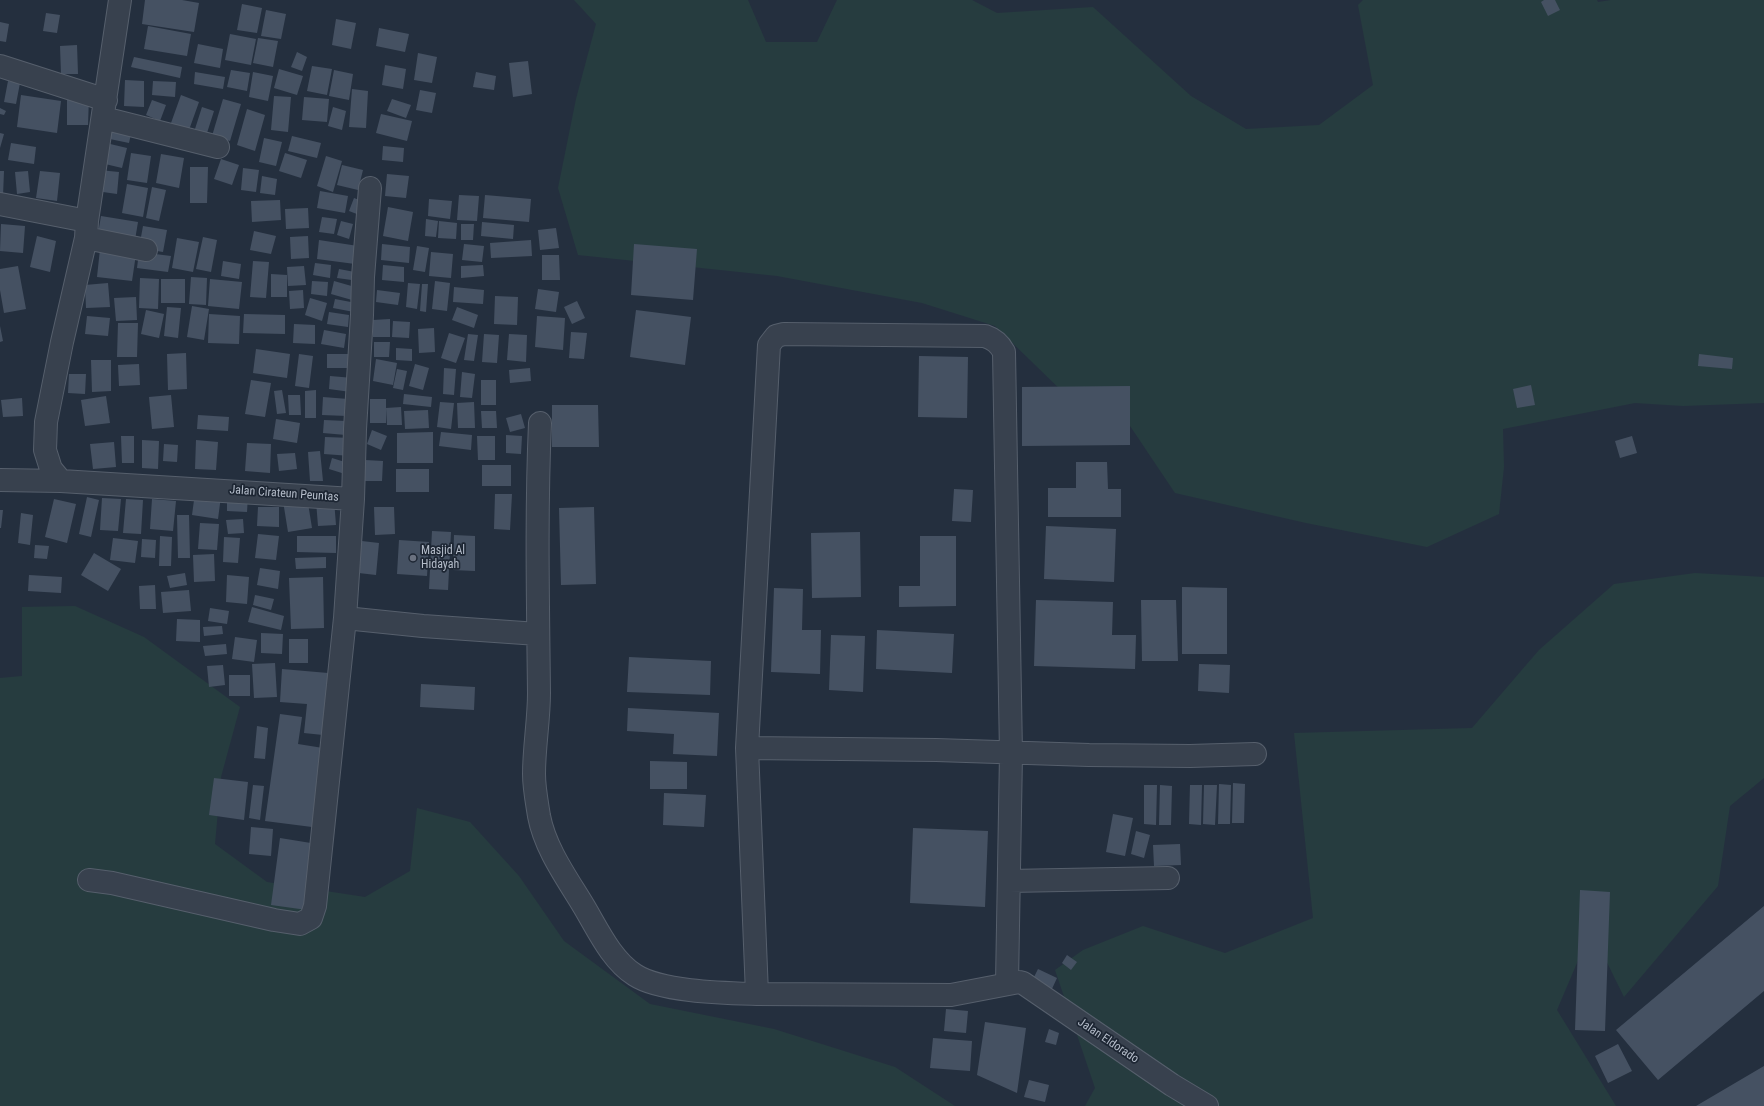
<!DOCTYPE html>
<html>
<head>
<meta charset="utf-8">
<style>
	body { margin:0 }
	canvas { display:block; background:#242f3e }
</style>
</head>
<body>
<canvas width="1764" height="1106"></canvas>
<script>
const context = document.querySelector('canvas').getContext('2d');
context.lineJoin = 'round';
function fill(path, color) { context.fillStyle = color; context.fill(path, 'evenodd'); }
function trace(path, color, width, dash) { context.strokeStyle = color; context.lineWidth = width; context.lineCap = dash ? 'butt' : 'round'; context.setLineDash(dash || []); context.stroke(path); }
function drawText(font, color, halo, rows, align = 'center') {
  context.font = font + ' "Roboto Condensed",sans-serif'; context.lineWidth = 3.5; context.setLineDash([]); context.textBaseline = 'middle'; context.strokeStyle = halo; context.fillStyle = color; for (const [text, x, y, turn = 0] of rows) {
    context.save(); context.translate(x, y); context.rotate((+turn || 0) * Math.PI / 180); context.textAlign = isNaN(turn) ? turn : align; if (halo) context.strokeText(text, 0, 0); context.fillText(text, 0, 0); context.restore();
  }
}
const green = new Path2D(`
	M 574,0 L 748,0 L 766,42 L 817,42 L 837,0 L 972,0 L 997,13 L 1093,7 L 1191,96 L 1246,129 L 1319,125 L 1373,85 L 1358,5 L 1363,0 L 1597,0 L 1598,2 L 1611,0 L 1764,0 L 1764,403 L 1683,406 L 1635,403 L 1503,429 L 1504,467 L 1499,514 L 1427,547 L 1306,523 L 1175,493 L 1122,414 L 1069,398 L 995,326 L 922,303 L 777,276 L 578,255 L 558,188 L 576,99 L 596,24 Z
	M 1695,573 L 1764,577 L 1764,778 L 1730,806 L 1718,886 L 1624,997 L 1591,930 L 1557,1010 L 1616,1106 L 1085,1106 L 1095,1088 L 1055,970 L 1083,950 L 1143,926 L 1225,953 L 1313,918 L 1294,733 L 1472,728 L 1539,650 L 1614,584 Z
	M 75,606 L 144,637 L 240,707 L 221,777 L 215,844 L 267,882 L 365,897 L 410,871 L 417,808 L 470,822 L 519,876 L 564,941 L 650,1004 L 774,1029 L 895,1067 L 955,1106 L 0,1106 L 0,678 L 22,676 L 22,607 Z`);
const building = new Path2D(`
	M 145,0 L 182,0 L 199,3 L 194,32 L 142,24 Z
	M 1544,0 L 1555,0 L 1560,10 L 1548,16 L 1541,2 Z
	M 242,4 L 262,8 L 257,33 L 237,30 Z
	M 266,10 L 286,14 L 281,39 L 261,36 Z
	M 46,13 L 60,15 L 57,33 L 43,31 Z
	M 336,19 L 356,23 L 351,49 L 332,45 Z
	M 0,22 L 9,24 L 6,42 L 0,41 Z
	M 148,26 L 191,34 L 187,56 L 144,49 Z
	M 379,28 L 409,34 L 405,52 L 376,46 Z
	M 230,34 L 256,39 L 251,65 L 225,60 Z
	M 258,38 L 278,41 L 273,67 L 253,63 Z
	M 198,44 L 223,49 L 220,68 L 194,63 Z
	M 77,45 L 78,74 L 61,74 L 60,46 Z
	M 297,52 L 307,57 L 302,71 L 291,67 Z
	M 418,53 L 437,57 L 432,83 L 414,80 Z
	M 134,57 L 182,67 L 180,78 L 131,67 Z
	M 528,61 L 532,94 L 513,97 L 509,63 Z
	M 385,65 L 406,69 L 403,89 L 382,85 Z
	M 312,66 L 332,69 L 327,95 L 307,91 Z
	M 279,69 L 303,76 L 297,95 L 274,88 Z
	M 231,70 L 250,73 L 247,91 L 227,87 Z
	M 334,70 L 353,74 L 349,100 L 329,96 Z
	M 195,72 L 225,77 L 223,89 L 194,84 Z
	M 253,72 L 273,76 L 268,101 L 249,97 Z
	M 476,72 L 496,76 L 494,90 L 473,87 Z
	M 125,80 L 144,81 L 144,107 L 124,106 Z
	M 8,81 L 20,83 L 16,104 L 4,102 Z
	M 153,81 L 176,82 L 175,97 L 152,95 Z
	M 352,89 L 368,91 L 366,128 L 349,127 Z
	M 420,90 L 436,93 L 432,113 L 416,110 Z
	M 21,95 L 61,101 L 57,133 L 17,127 Z
	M 181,95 L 199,102 L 189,130 L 171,123 Z
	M 67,96 L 89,97 L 88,125 L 67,125 Z
	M 274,96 L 291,97 L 288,132 L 271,130 Z
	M 304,97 L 329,99 L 327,122 L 302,120 Z
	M 223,99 L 241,104 L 230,141 L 212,136 Z
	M 392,99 L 411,105 L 406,118 L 387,111 Z
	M 152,100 L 166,105 L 160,121 L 146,115 Z
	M 202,107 L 214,111 L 207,133 L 195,129 Z
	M 333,107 L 346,111 L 342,130 L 328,126 Z
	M 0,108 L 6,111 L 4,115 L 0,114 Z
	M 247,109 L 265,115 L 255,151 L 237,145 Z
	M 381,114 L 412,121 L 407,141 L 376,133 Z
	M 108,124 L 132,129 L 129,143 L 105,138 Z
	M 0,133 L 4,134 L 0,148 Z
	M 292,136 L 321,143 L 317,158 L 288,151 Z
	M 264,138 L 282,142 L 276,166 L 259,162 Z
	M 11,143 L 36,147 L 34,164 L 8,160 Z
	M 106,143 L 127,148 L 122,168 L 101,163 Z
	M 383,146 L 404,148 L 403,162 L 382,160 Z
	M 131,153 L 151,156 L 147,183 L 127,180 Z
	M 285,153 L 307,160 L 301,178 L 279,171 Z
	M 161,154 L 184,158 L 179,188 L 156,183 Z
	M 326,156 L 342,161 L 333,192 L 317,186 Z
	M 221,159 L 239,165 L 232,185 L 214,179 Z
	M 342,165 L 363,170 L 358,190 L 337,185 Z
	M 190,167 L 208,167 L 207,203 L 190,203 Z
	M 243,168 L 259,170 L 256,192 L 241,190 Z
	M 99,170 L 119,172 L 117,194 L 96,191 Z
	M 0,171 L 4,171 L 3,196 L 0,196 Z
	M 28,171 L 30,192 L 17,194 L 15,172 Z
	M 40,171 L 60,173 L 57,201 L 36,198 Z
	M 387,174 L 409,176 L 406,198 L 385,196 Z
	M 262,176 L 277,179 L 275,195 L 260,193 Z
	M 127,184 L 148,188 L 143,217 L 122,213 Z
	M 152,187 L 166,190 L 159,221 L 146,218 Z
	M 320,191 L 348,196 L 345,213 L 317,208 Z
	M 459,195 L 479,196 L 477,221 L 457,220 Z
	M 485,195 L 531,199 L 529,222 L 483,218 Z
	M 354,198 L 367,203 L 362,216 L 349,211 Z
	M 429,199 L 452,201 L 450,219 L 428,216 Z
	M 280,200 L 281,220 L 252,222 L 251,201 Z
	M 388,207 L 413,212 L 408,241 L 383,236 Z
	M 308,208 L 309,228 L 286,229 L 285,209 Z
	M 101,216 L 138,222 L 134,246 L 97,240 Z
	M 322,217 L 337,219 L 334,234 L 319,232 Z
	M 426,219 L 438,221 L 436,237 L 425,236 Z
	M 341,221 L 353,224 L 349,239 L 337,235 Z
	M 439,221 L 457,223 L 456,239 L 438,238 Z
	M 482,222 L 514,225 L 513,239 L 481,236 Z
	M 1,224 L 25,226 L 23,253 L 0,251 Z
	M 461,224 L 474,224 L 473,240 L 461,240 Z
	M 143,226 L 167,230 L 163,252 L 139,248 Z
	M 556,228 L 559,248 L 540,250 L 538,230 Z
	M 254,231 L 276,236 L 271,254 L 250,250 Z
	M 37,236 L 56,241 L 50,272 L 30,267 Z
	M 308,236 L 309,258 L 291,259 L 290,237 Z
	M 203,237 L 217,240 L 211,272 L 196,269 Z
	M 177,238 L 199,242 L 193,272 L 172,268 Z
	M 319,240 L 358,246 L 355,264 L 317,259 Z
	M 531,240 L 532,256 L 491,258 L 490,243 Z
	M 382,244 L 410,247 L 409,263 L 381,260 Z
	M 464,244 L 484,246 L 482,262 L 462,260 Z
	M 634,244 L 697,249 L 693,300 L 631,295 Z
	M 417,246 L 429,248 L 425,272 L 413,270 Z
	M 100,249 L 136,254 L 132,281 L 97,277 Z
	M 139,252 L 171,256 L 168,272 L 137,268 Z
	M 431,252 L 453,254 L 451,278 L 429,276 Z
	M 542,255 L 559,255 L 560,280 L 542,280 Z
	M 223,261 L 241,264 L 239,279 L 221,276 Z
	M 253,261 L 269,262 L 266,298 L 250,297 Z
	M 315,263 L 331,265 L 330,278 L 313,275 Z
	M 383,265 L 404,267 L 404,282 L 382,280 Z
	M 483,265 L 484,276 L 461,278 L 461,266 Z
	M 18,266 L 26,309 L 4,313 L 0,290 L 0,269 Z
	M 304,266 L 306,285 L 288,286 L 287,267 Z
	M 339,269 L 360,273 L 359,281 L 337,278 Z
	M 271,274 L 287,275 L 287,297 L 271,297 Z
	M 191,277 L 207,278 L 206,305 L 189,304 Z
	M 140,278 L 159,279 L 158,309 L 139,308 Z
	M 161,279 L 185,279 L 185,303 L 161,303 Z
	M 210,279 L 242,282 L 239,309 L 208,306 Z
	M 312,281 L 328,282 L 327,296 L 311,294 Z
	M 334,281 L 355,287 L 352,300 L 331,294 Z
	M 435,281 L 450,283 L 447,311 L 432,309 Z
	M 108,283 L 110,307 L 86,308 L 85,285 Z
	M 408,283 L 420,284 L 417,309 L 406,307 Z
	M 422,284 L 428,284 L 426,312 L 420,311 Z
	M 454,287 L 484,290 L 483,304 L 453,302 Z
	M 538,289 L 559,292 L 556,312 L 535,309 Z
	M 303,290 L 304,308 L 290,309 L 289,291 Z
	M 377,290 L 400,293 L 398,305 L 376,302 Z
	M 495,296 L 518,297 L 517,325 L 494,324 Z
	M 136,297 L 137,320 L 116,321 L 114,298 Z
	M 310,298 L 327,303 L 322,321 L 305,315 Z
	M 335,299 L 356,303 L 354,312 L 333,308 Z
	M 577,301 L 585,318 L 572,324 L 564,307 Z
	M 192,306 L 209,309 L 204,340 L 187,337 Z
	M 167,307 L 181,308 L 178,338 L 164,336 Z
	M 457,307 L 478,315 L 474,328 L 452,320 Z
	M 146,310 L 164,314 L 159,338 L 141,334 Z
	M 636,310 L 691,317 L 685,365 L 630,357 Z
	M 329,312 L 349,315 L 348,327 L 327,324 Z
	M 209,314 L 240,316 L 239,344 L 208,343 Z
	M 244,314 L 285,315 L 285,334 L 243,333 Z
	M 87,316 L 110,318 L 108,336 L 85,334 Z
	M 537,316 L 565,318 L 563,350 L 535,347 Z
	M 390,319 L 390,337 L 373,337 L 373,320 Z
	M 393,321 L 410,322 L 409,338 L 392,337 Z
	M 118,323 L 138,323 L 137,357 L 117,357 Z
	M 294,324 L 315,325 L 315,344 L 293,343 Z
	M 0,326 L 3,341 L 0,342 Z
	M 434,328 L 435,352 L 419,353 L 418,329 Z
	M 324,330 L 346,334 L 344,348 L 321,344 Z
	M 571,332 L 587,333 L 584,359 L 569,358 Z
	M 449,333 L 465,338 L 456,363 L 441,358 Z
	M 468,334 L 478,335 L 474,361 L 464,360 Z
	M 484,334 L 499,335 L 497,363 L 482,362 Z
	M 509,334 L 527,335 L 526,362 L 507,360 Z
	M 374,342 L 390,342 L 389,357 L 374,357 Z
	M 396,348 L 412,349 L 412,361 L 396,360 Z
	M 256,349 L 290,354 L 287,378 L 253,373 Z
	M 186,353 L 187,389 L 168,390 L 167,354 Z
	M 299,354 L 313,356 L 309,388 L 295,386 Z
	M 327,354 L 349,354 L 348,368 L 327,368 Z
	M 1699,354 L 1733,358 L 1732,369 L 1698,366 Z
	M 919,356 L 968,357 L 967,418 L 918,417 Z
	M 376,359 L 397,363 L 393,385 L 373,381 Z
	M 91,360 L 111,360 L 111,391 L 92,392 Z
	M 139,364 L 140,385 L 119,386 L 118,365 Z
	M 415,364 L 429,368 L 423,390 L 409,386 Z
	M 444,368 L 456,369 L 454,395 L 443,394 Z
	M 530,368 L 531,381 L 510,383 L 509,370 Z
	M 397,369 L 407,371 L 403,390 L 393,388 Z
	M 462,372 L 475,374 L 472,398 L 460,397 Z
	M 69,374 L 86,374 L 85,394 L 68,393 Z
	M 330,376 L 353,378 L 351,392 L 329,389 Z
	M 251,380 L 271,383 L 265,417 L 245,414 Z
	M 481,380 L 496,380 L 496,405 L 481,405 Z
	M 1531,385 L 1535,405 L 1517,408 L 1513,389 Z
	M 1130,386 L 1130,445 L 1022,446 L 1022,387 Z
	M 282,390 L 286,413 L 277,414 L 274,391 Z
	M 316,390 L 316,418 L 305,418 L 305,391 Z
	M 404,394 L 432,397 L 431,407 L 403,404 Z
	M 171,395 L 174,427 L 152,429 L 149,397 Z
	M 288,395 L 300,395 L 301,415 L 289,415 Z
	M 106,396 L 110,423 L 85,426 L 81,400 Z
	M 323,397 L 348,399 L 347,416 L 322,415 Z
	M 22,398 L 23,416 L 3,417 L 1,400 Z
	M 370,399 L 386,399 L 386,423 L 370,423 Z
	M 440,402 L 454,403 L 451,429 L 437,427 Z
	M 474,402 L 475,428 L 458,428 L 457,403 Z
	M 552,405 L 598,405 L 599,447 L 552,447 Z
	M 401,407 L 402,425 L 387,425 L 386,408 Z
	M 428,410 L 429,428 L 405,429 L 404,411 Z
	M 481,411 L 496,411 L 497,428 L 482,428 Z
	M 521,414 L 525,428 L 510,432 L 506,418 Z
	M 198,415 L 229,417 L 228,431 L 197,429 Z
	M 276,419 L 300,423 L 297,443 L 273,439 Z
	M 324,420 L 346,421 L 346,435 L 323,433 Z
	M 372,430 L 387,436 L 381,450 L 367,444 Z
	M 433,432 L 433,463 L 397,463 L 397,433 Z
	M 441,432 L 472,435 L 471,450 L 439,446 Z
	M 506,435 L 522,436 L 521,454 L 506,453 Z
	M 121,436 L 134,436 L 134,463 L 122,463 Z
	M 477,436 L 495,436 L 495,460 L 478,460 Z
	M 1632,436 L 1637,453 L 1620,458 L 1615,441 Z
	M 325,437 L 352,438 L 351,456 L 324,454 Z
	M 142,440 L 159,441 L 158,469 L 142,468 Z
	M 196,440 L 218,442 L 216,470 L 195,469 Z
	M 114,442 L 116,467 L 93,469 L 90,444 Z
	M 247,443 L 271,444 L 270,473 L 245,471 Z
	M 164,444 L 178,445 L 177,462 L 163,461 Z
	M 320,451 L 323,481 L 310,481 L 308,452 Z
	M 295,453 L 297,469 L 279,471 L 277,454 Z
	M 332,458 L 348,463 L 345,474 L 329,469 Z
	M 365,460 L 383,461 L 382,481 L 365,481 Z
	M 1076,462 L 1107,462 L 1108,489 L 1121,489 L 1121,517 L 1048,517 L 1048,488 L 1076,488 Z
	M 482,465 L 511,465 L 511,486 L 482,486 Z
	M 396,469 L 429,469 L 429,492 L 396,492 Z
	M 954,489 L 973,490 L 971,522 L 952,521 Z
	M 195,493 L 221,496 L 218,519 L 192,515 Z
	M 227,494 L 248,495 L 247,512 L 227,511 Z
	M 495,494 L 512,494 L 510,530 L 494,529 Z
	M 87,497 L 99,500 L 91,537 L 79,534 Z
	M 307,497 L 312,528 L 288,532 L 283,501 Z
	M 102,498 L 121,499 L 118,531 L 100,530 Z
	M 54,499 L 76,504 L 67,543 L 45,537 Z
	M 126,499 L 143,500 L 141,534 L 123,533 Z
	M 152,499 L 176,501 L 173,531 L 150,529 Z
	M 334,500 L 336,525 L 318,526 L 316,501 Z
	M 258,507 L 279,507 L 279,527 L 257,526 Z
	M 374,507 L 394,507 L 395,534 L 375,535 Z
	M 594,507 L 596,584 L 561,585 L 559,508 Z
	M 0,510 L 3,510 L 1,528 L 0,528 Z
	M 21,513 L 33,515 L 30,545 L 18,543 Z
	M 177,515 L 189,515 L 190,558 L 178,558 Z
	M 243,519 L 244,533 L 228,534 L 226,520 Z
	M 200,523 L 219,524 L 217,550 L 198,549 Z
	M 1046,526 L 1116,529 L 1114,582 L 1044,579 Z
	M 432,531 L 451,532 L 448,590 L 429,589 Z
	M 860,532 L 861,597 L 812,598 L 811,533 Z
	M 258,534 L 279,536 L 276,560 L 255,558 Z
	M 454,535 L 475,536 L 475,571 L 453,570 Z
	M 160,536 L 172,537 L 171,566 L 159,566 Z
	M 297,536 L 336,536 L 336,553 L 297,552 Z
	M 920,536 L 956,536 L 956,606 L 899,607 L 899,586 L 920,586 Z
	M 224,537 L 240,538 L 238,563 L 223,562 Z
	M 113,538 L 138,541 L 135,563 L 110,560 Z
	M 142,539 L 156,540 L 155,558 L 141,557 Z
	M 353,540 L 379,543 L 376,575 L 350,572 Z
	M 399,540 L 429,542 L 427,576 L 397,574 Z
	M 35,545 L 49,546 L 47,559 L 34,558 Z
	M 94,553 L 121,569 L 108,591 L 81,575 Z
	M 214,554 L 215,581 L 194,582 L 193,555 Z
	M 326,557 L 326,568 L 296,569 L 295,558 Z
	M 260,568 L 280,571 L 278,589 L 257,585 Z
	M 185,573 L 187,585 L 170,588 L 167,576 Z
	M 29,575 L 62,577 L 61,593 L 28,591 Z
	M 227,575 L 249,577 L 247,604 L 226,602 Z
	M 323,577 L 324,628 L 291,629 L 289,578 Z
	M 155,585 L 156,609 L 140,609 L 139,586 Z
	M 1182,587 L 1227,588 L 1227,654 L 1182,654 Z
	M 774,588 L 803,589 L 802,630 L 821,630 L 820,674 L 771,672 Z
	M 189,590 L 191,611 L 163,613 L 161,592 Z
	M 255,595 L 274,599 L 271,610 L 253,605 Z
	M 1036,600 L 1113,602 L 1112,635 L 1136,635 L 1135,669 L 1034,666 Z
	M 1141,600 L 1176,600 L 1178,661 L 1142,661 Z
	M 252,607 L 284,616 L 281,630 L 248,622 Z
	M 210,608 L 229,611 L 227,624 L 208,621 Z
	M 177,619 L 200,620 L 200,642 L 176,641 Z
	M 222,626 L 223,634 L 204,636 L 203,627 Z
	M 877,630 L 954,634 L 952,673 L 876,669 Z
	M 261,633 L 283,634 L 282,654 L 261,653 Z
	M 831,635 L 865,636 L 863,692 L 829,690 Z
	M 235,637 L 257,640 L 254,662 L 232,659 Z
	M 289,639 L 308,639 L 308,663 L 289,663 Z
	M 226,644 L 227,654 L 205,656 L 203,646 Z
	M 629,657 L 711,661 L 710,695 L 627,692 Z
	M 275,663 L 277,697 L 254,698 L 252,664 Z
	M 1199,664 L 1230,665 L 1229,693 L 1198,691 Z
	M 223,665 L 225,685 L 209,687 L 207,666 Z
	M 282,669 L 328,673 L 323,735 L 304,733 L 307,704 L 280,702 Z
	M 229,675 L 250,675 L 250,696 L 229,696 Z
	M 421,684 L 475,687 L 474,710 L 420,707 Z
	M 628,708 L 719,713 L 717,756 L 673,754 L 674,734 L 627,731 Z
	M 280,714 L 302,717 L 298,744 L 323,748 L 312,827 L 265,821 Z
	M 257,726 L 268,728 L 265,759 L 254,758 Z
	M 650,761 L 687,762 L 687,789 L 650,789 Z
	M 214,778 L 248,782 L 244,820 L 209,815 Z
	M 1233,783 L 1245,784 L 1244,823 L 1232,823 Z
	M 1219,784 L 1231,785 L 1230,824 L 1218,824 Z
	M 253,785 L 264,786 L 260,820 L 249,818 Z
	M 1144,785 L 1157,785 L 1156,825 L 1144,824 Z
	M 1160,785 L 1172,786 L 1171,825 L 1159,825 Z
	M 1190,785 L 1202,785 L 1201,825 L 1189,824 Z
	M 1204,785 L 1217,785 L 1215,825 L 1203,824 Z
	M 664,793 L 706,795 L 704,827 L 663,825 Z
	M 1113,814 L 1133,818 L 1125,856 L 1106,852 Z
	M 251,827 L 273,829 L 271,856 L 249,854 Z
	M 913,828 L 988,831 L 985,907 L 910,903 Z
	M 1136,831 L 1150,835 L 1144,858 L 1131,854 Z
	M 280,838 L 317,844 L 307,910 L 271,905 Z
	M 1180,844 L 1181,865 L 1154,866 L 1153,845 Z
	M 1580,890 L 1610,892 L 1605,1031 L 1575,1030 Z
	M 1764,906 L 1764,991 L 1658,1080 L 1616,1030 Z
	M 1067,955 L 1077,962 L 1071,970 L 1062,963 Z
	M 1038,969 L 1057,978 L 1051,991 L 1032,981 Z
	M 946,1009 L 968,1011 L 966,1033 L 944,1031 Z
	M 985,1022 L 1026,1028 L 1017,1093 L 977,1075 Z
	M 1049,1029 L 1059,1033 L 1056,1045 L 1045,1042 Z
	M 933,1038 L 972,1041 L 970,1071 L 930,1068 Z
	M 1618,1044 L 1632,1071 L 1608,1083 L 1595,1056 Z
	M 1764,1066 L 1764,1106 L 1696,1106 Z
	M 1029,1080 L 1049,1085 L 1045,1102 L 1024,1097 Z`);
const minor = new Path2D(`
	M 0,66 L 106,100
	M 103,118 L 218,147
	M 370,188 L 363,277 L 362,315 L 355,429 L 353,499 L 345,618 L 423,626 L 538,634
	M 0,204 L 87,221
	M 86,238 L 146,250
	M 540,423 C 536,513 538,603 539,693 C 539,720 534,747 534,774 C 534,788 537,803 539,816 C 545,848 566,877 583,905 C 597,928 611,960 635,975 C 661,992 726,993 757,994
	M 0,480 L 61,481 L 353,499
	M 61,481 L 51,469 L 45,450 L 46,422 L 62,342 L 86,238 L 87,221 L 120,0
	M 747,748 L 936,750 L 1089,755 L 1190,756 L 1255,754
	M 89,880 L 112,883 L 274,920 L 300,924 L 311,918 L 315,906 L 345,618
	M 1009,881 L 1168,878
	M 1007,983 L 1011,754 L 1004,352 C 999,343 994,339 985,336 L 784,334 L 776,336 L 769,345 L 747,748 L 757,994 L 951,995 L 1019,982 L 1023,983 L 1172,1085 L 1207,1106`);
const markers = [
	[413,558,4,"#6b7280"]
];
const streetNames = [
	["Jalan Cirateun Peuntas",284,494,4],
	["Jalan Eldorado",1108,1041,34]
];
const poiNames = [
	["Masjid Al",421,551],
	["Hidayah",421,565]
];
fill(green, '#263c3f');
fill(building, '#455162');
trace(minor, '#565f6c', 24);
trace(minor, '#38414e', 22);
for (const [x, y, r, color] of markers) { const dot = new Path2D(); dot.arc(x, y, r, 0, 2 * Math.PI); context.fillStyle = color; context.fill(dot); trace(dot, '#1d2633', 1.5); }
drawText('12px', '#b4bcc9', '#1d2633', streetNames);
drawText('12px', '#b4bcc9', '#1d2633', poiNames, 'left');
</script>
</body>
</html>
